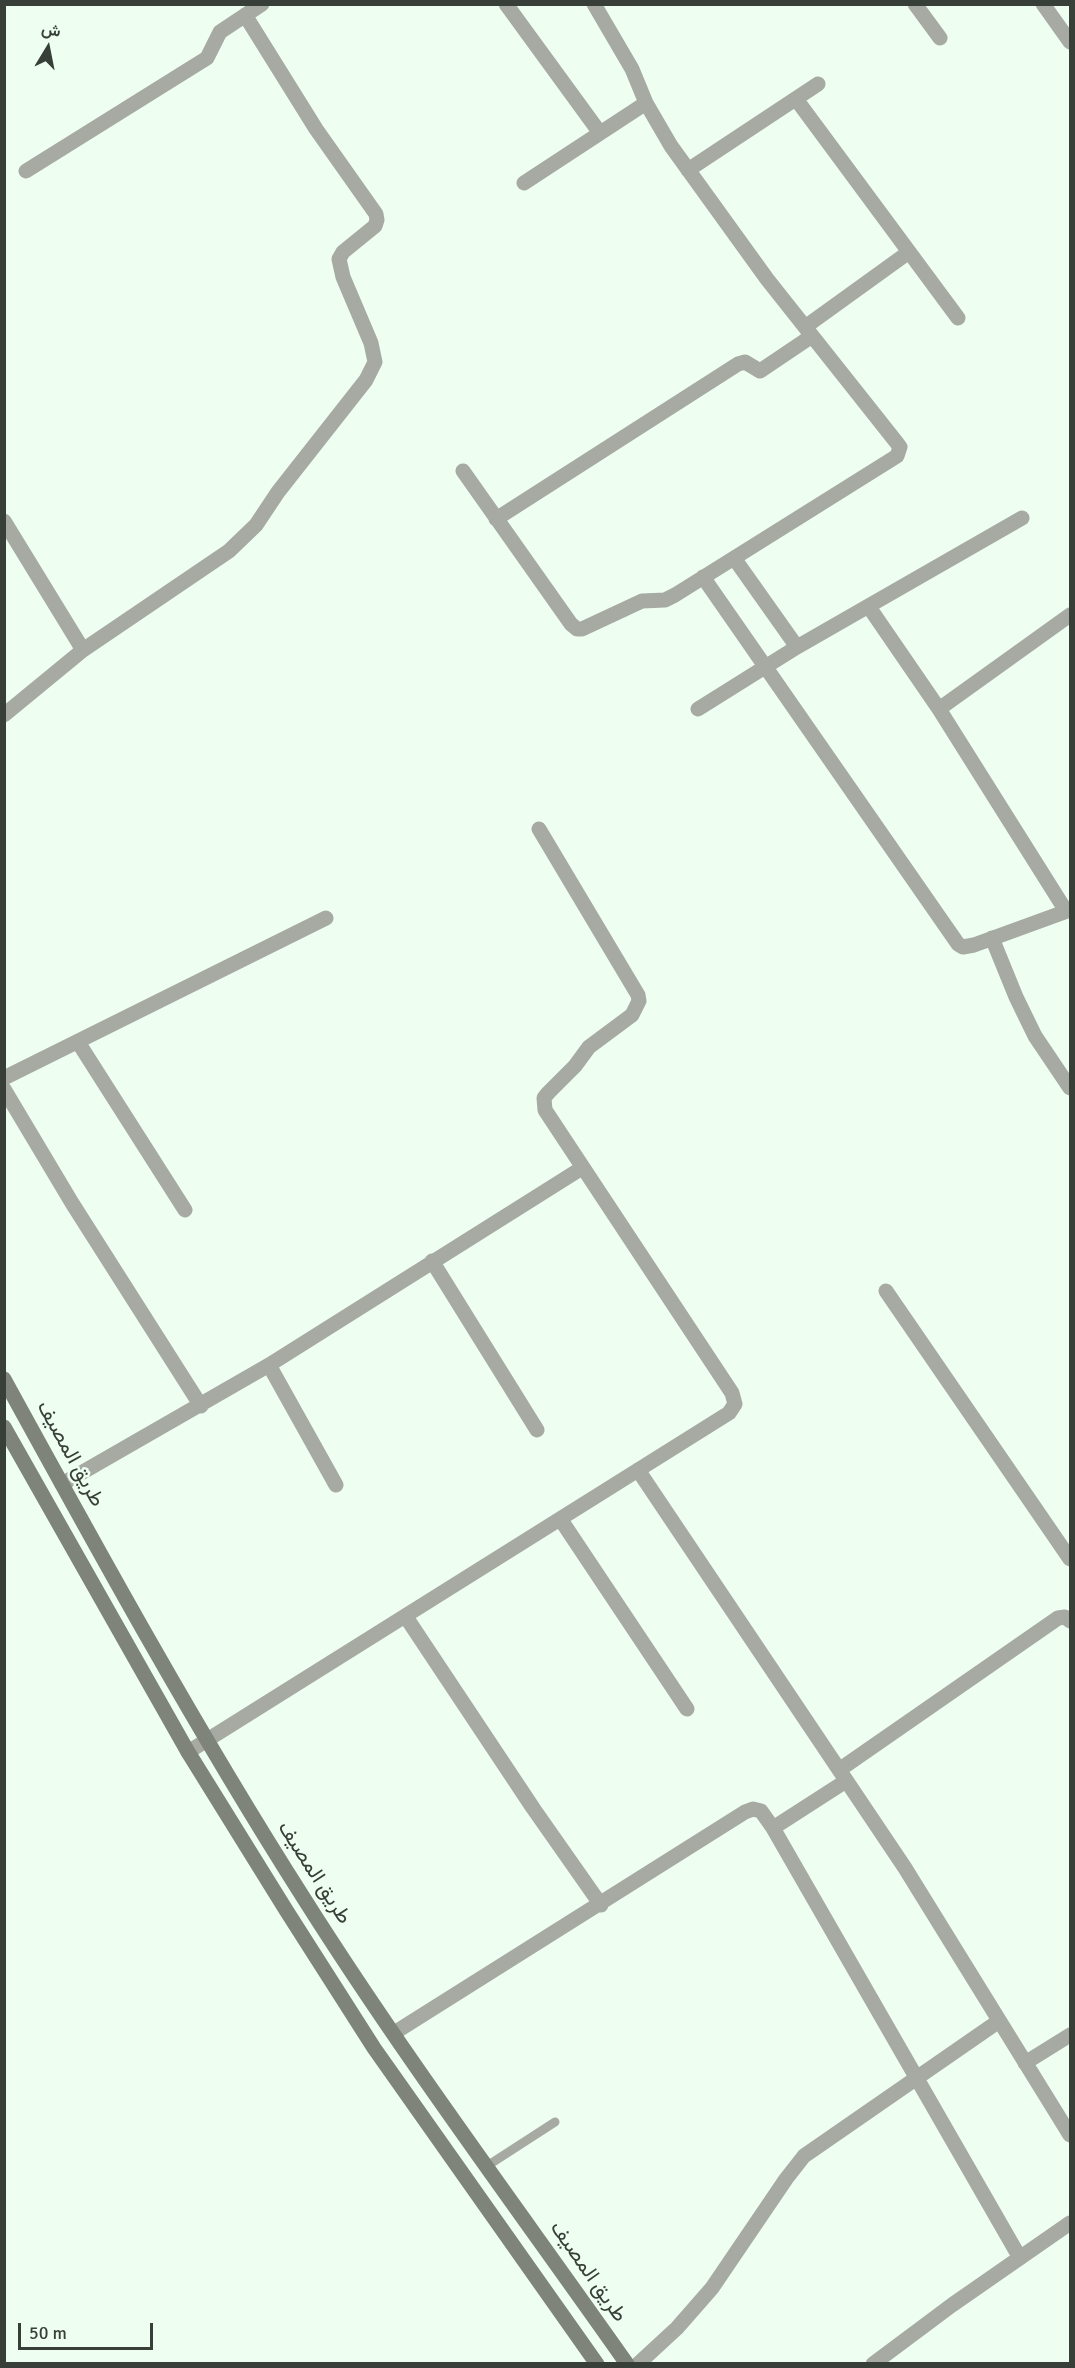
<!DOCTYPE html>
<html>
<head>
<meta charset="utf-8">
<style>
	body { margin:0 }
	#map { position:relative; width:1075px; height:2368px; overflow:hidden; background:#eefef1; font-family:Signika,Vazirmatn,sans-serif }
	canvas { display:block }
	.frame { position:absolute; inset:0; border:6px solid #383f39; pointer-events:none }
	.north { position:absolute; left:18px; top:18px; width:60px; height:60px; -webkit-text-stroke:4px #eefef1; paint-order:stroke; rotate:10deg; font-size:16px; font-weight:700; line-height:24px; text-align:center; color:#383f39 }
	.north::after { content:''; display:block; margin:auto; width:21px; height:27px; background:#383f39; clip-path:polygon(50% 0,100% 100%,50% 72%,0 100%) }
	.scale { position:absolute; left:18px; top:2323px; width:135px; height:27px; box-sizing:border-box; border:3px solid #383f39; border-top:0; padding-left:8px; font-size:18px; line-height:21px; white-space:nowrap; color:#383f39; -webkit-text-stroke:4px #eefef1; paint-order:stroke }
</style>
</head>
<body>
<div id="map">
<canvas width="1075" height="2368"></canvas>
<div class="frame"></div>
<div class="north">ش</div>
<div class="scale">50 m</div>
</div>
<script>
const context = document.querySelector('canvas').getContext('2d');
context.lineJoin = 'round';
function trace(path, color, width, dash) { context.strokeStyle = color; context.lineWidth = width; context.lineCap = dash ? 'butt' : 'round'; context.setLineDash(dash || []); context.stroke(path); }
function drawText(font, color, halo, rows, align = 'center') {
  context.font = font + ' Signika,Vazirmatn,sans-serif'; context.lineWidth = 5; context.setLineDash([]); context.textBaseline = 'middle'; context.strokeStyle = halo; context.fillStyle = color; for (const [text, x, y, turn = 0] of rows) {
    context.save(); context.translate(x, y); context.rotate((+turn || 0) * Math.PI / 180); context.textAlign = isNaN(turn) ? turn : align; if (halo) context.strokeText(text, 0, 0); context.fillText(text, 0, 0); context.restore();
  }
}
const lane = new Path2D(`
	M 487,2166 L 555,2122`);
const street = new Path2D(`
	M 506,4 L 600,133
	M 915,4 L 940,38
	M 1043,4 L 1070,42
	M 796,99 L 958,318
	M 688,170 L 818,84
	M 26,171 L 207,58 L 220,32 L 262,4
	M 524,183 L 646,103
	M 805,327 L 909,252
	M 463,471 L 571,624 L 577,629 L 582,629 L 642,601 L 665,600 L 675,595 L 897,456 L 900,447 L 897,443 L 767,279 L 671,146 L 646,103 L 632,69 L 594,4
	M 496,519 L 738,364 L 745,362 L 760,371 L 812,336
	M 4,521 L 83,650 L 4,715
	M 734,558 L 797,647
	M 703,577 L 958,944 L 963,947 L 974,945 L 1070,910
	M 869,607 L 939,709 L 1066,911
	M 83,650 L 229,551 L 256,525 L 278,492 L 366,380 L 375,362 L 371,343 L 343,277 L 339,259 L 343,252 L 375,226 L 377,220 L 376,214 L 316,129 L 245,15
	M 698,709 L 797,647 L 1022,518
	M 939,709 L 1070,615
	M 992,938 L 1016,997 L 1035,1036 L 1070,1088
	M 78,1042 L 185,1210
	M 4,1078 L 326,918
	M 4,1089 L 72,1203 L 201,1406
	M 432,1261 L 537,1430
	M 886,1291 L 1070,1559
	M 269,1365 L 336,1485
	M 638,1470 L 905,1868 L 1070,2135
	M 62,1484 L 269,1365 L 582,1168
	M 561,1520 L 687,1709
	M 406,1617 L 533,1808 L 601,1905
	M 188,1752 L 729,1413 L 735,1404 L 732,1393 L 545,1110 L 544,1098 L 548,1093 L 575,1066 L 589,1047 L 632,1015 L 639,1001 L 638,995 L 539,829
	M 839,1770 L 1058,1618 L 1065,1617 L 1070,1621
	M 846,1781 L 773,1828 L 1020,2258
	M 394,2033 L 745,1812 L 753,1809 L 761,1811 L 773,1828
	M 1025,2063 L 1070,2035
	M 638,2364 L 677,2328 L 712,2288 L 786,2179 L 804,2156 L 999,2021
	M 873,2364 L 952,2305 L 1070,2223`);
const secondary = new Path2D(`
	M 4,1379 C 100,1554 196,1729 303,1897 C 404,2057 518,2209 627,2364
	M 4,1427 L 188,1752 L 286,1910 L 374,2048 L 597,2364`);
const streetNames = [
	["طريق المصيف",70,1454,61],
	["طريق المصيف",314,1873,57],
	["طريق المصيف",588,2272,55]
];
trace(lane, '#a6aaa3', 9);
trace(street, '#a6aaa3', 15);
trace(secondary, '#7e8479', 15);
drawText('21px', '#383f39', '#eefef1', streetNames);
</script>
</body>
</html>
